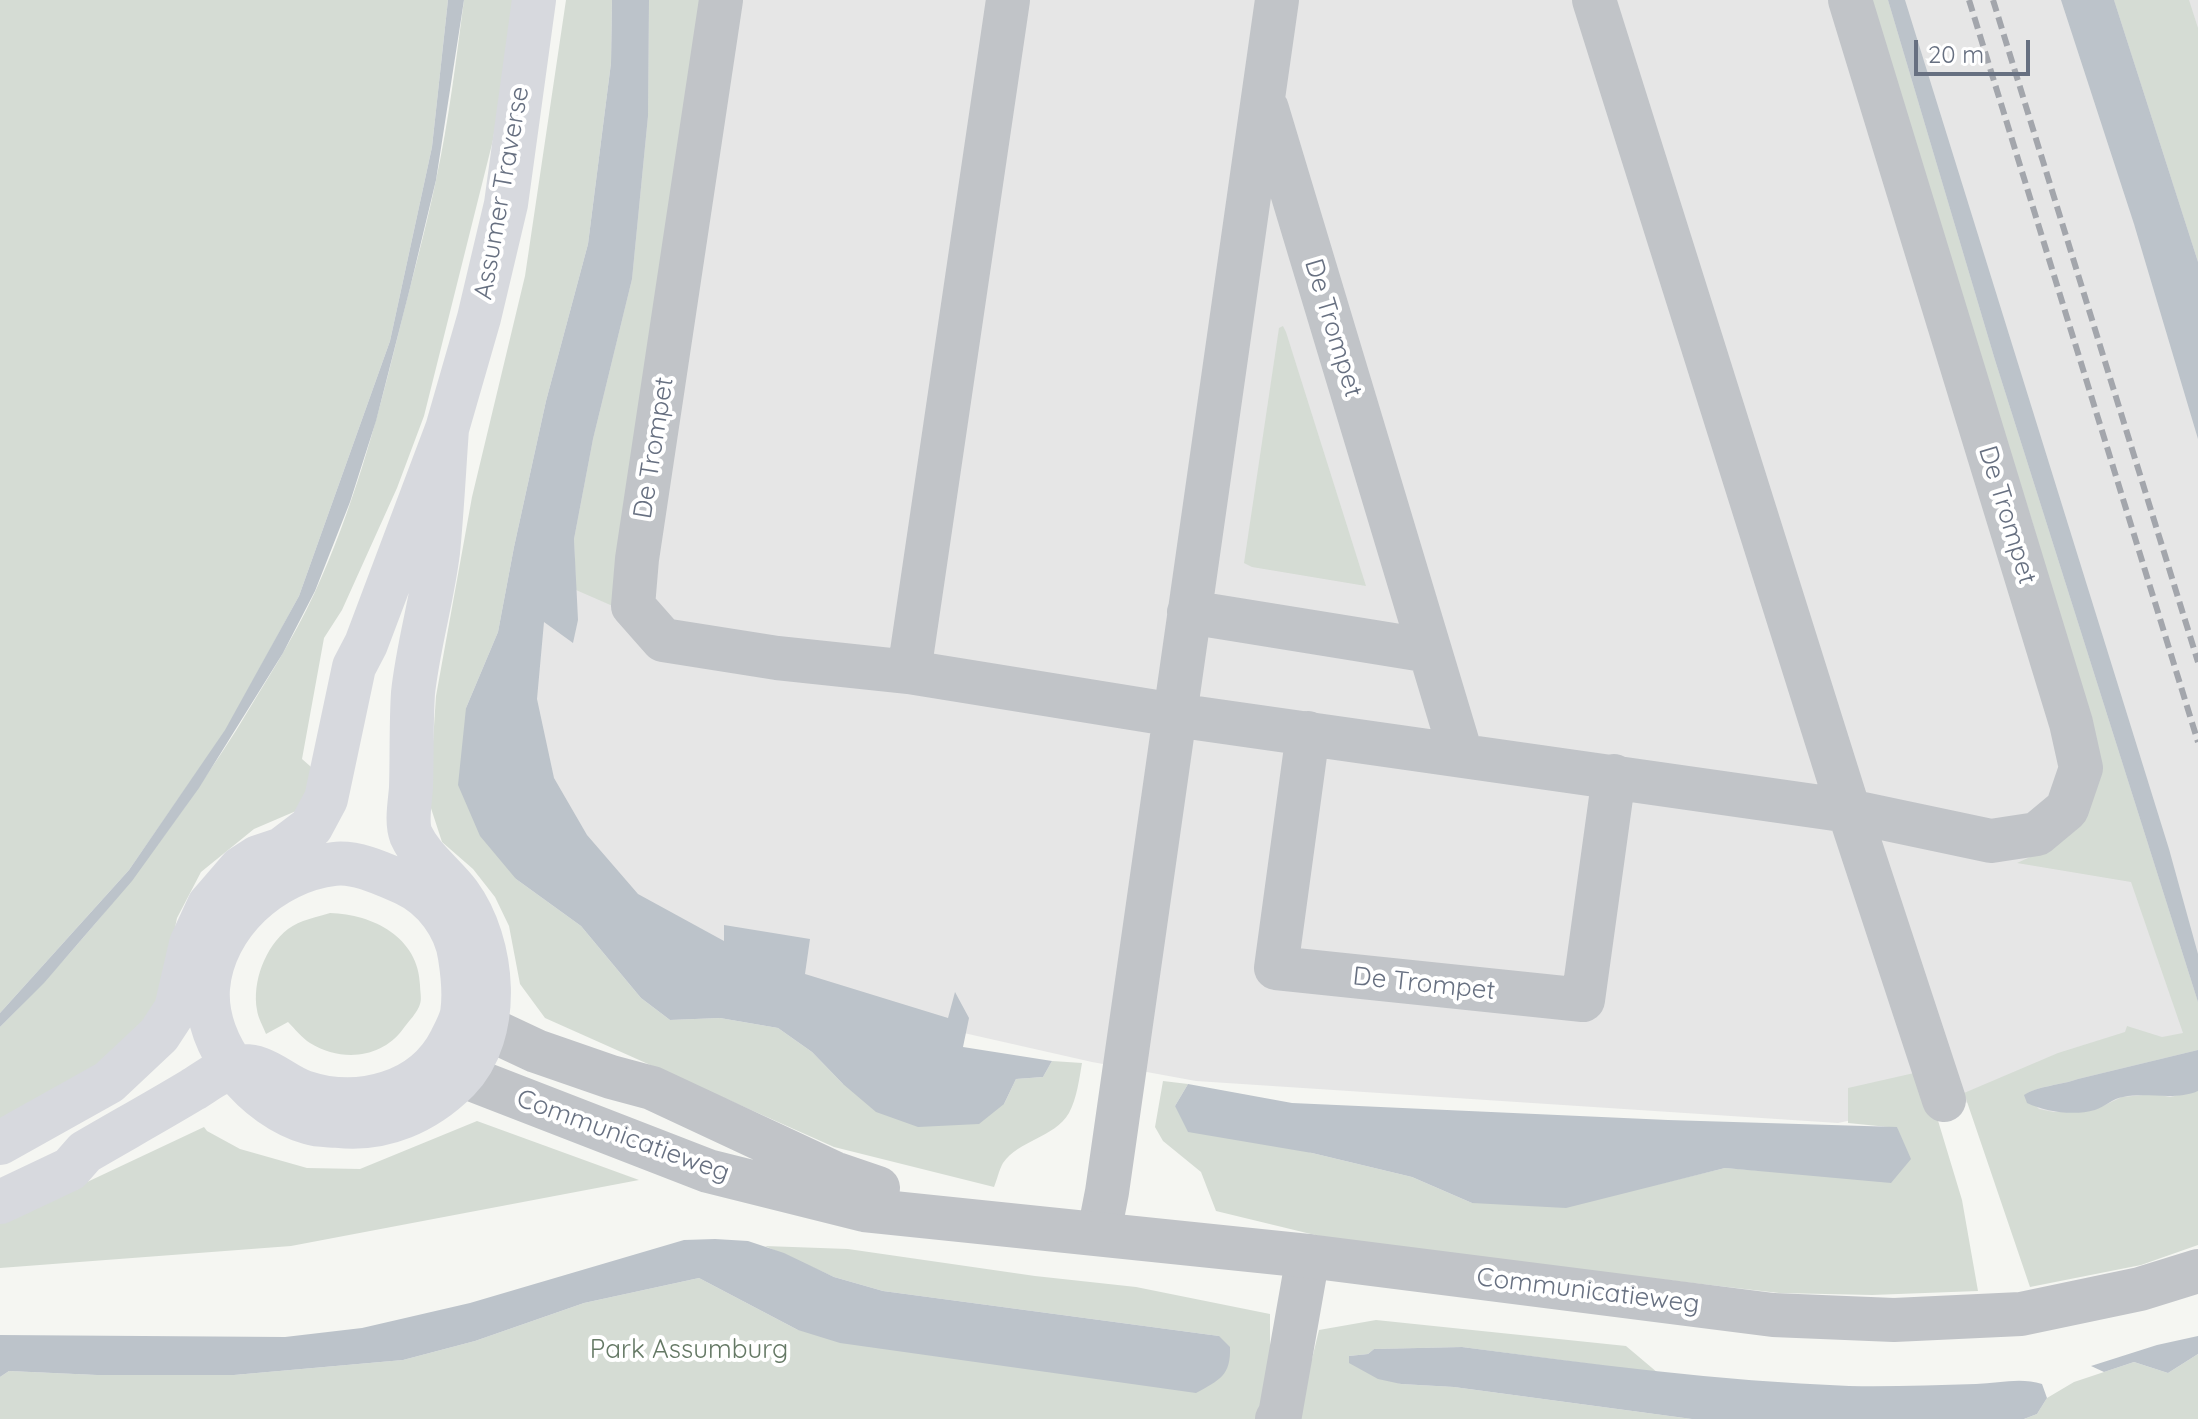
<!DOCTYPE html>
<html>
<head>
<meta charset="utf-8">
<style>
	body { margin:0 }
	#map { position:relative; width:2198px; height:1419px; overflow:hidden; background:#f5f6f2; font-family:Quicksand,sans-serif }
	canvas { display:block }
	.scale { position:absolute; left:1914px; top:40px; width:116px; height:36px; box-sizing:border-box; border:4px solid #677081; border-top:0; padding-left:10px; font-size:24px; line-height:28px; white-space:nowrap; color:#677081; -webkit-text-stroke:6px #fff; paint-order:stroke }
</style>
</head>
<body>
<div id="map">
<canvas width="2198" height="1419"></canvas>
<div class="scale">20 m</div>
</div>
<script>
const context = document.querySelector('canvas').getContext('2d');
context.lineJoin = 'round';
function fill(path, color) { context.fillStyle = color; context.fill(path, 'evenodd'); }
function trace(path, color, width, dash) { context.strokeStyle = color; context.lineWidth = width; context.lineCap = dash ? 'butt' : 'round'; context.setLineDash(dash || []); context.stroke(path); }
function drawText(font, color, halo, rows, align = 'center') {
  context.font = font + ' Quicksand,sans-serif'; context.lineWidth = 8; context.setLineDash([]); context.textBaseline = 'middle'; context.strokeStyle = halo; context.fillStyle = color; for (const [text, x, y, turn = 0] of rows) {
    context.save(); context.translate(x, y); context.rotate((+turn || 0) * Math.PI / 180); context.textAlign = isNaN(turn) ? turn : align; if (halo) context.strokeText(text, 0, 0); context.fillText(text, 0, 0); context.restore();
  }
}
const built = new Path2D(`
	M 635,0 L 2198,0 L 2198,1130 L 1945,1100 L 1838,1123 L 1196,1081 L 1092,1062 L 690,971 L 543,853 L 497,690 L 539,561 Z`);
const green = new Path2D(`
	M 0,0 L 448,0 L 432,147 L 390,341 L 299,596 L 226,730 L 129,870 L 0,1013 Z
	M 464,0 L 515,0 L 493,140 L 424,416 L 397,488 L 342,610 L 324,638 L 302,759 L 318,773 L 296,811 L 254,829 L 201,872 L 177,918 L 161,996 L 147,1027 L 107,1061 L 0,1122 L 0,1027 C 91,937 168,837 237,729 C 264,684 293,640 315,592 C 352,511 376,425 397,339 C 410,286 425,233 436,180 C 449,120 456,60 464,0 Z
	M 566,0 L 612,0 L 611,63 L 588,244 L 546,401 L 514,547 L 498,632 L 466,708 L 516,879 L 581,926 L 641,998 L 670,1020 L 720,1018 L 778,1028 L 812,1052 L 843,1084 L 1004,1104 L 1016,1079 L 1043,1077 L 1052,1061 L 1082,1063 C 1079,1080 1077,1098 1069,1113 C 1054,1138 1019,1140 1003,1163 C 999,1170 997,1180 994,1187 L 834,1147 L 545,1018 L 520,984 L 509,926 L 495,897 L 473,869 L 442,842 L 429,802 L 436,696 L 472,497 L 525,276 Z
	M 649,0 L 713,0 L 615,607 L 576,590 L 574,539 L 593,439 L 632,279 L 648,116 Z
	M 1869,0 L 1888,0 L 1995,360 L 2198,1002 L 2198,1050 L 2078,1079 C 2062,1085 2036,1086 2025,1095 L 2039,1109 L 2054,1112 L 2094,1110 L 2122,1097 L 2154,1094 L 2170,1097 L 2198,1091 L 2198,1245 L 2141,1265 L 2030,1287 L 1964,1093 L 2058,1053 L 2125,1032 L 2127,1026 L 2162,1037 L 2183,1033 L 2131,882 L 2017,863 C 2053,847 2076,839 2091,801 C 2101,778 2102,772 2098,747 L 2032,521 Z
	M 2114,0 L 2189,0 L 2198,28 L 2198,262 Z
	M 1283,326 L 1286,332 L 1366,586 L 1252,567 L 1244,563 L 1279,328 Z
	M 330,913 C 373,914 419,938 420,985 C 420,991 422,999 420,1004 C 418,1012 408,1022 403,1029 C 381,1059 341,1062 310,1043 C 302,1038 295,1029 288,1022 L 266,1034 C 263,1026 258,1018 257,1010 C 252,982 265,947 288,929 C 300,920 317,917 330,913 Z
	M 1923,1071 L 1962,1200 L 1978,1291 L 1872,1295 L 1779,1293 L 1348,1243 L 1216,1211 L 1201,1172 L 1163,1141 L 1155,1127 L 1163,1081 L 1188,1084 L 1175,1106 L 1312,1153 L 1412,1177 L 1472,1203 L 1655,1185 L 1725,1168 L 1779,1172 L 1898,1128 L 1848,1123 L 1848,1088 Z
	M 477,1121 L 639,1180 L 291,1246 L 0,1268 L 0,1223 L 204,1127 L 207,1131 L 240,1149 L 307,1168 L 360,1169 Z
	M 765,1246 L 848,1249 L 1035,1276 L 1136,1287 L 1270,1314 L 1270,1362 L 1312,1359 L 1319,1330 L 1376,1320 L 1626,1346 L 1658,1373 L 1462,1347 L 1374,1349 L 1368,1354 L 1349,1356 L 1356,1365 L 1367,1371 L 1401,1384 L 1454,1387 L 1692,1419 L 0,1419 L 0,1377 L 9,1371 L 97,1375 L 234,1375 L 403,1360 L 475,1341 L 584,1303 L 699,1278 L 798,1330 L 1219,1336 L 883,1291 L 834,1277 Z
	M 2198,1354 L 2198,1419 L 2024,1419 L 2037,1414 L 2047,1398 L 2074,1382 L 2134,1362 L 2168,1373 Z`);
const water = new Path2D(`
	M 448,0 L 464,0 L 436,180 L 410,288 L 376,421 L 350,502 L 315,591 L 283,653 L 199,788 L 132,881 L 44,983 L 0,1027 L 0,1013 L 129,870 L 225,730 L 299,596 L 390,341 L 432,147 Z
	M 612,0 L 649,0 L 648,116 L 632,279 L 593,439 L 574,539 L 578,620 L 573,643 L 544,622 L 537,699 L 554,778 L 587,835 L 638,894 L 724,941 L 724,925 L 810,939 L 805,974 L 948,1018 L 955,992 L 969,1018 L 963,1047 L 1052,1061 L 1043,1077 L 1016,1079 L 1004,1104 L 979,1124 L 918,1127 L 876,1112 L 843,1084 L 812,1052 L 778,1028 L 720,1018 L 670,1020 L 641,998 L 581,926 L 516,879 L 480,836 L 458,785 L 466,708 L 498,632 L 514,547 L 546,401 L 588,244 L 611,63 Z
	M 1888,0 L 1905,0 L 2169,849 L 2198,954 L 2198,1002 L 1995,360 Z
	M 2061,0 L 2114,0 L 2198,262 L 2198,439 L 2134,224 Z
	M 2198,1050 L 2198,1091 C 2175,1101 2148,1092 2123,1097 C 2113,1098 2105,1107 2095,1110 C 2074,1116 2046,1112 2027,1103 L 2024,1095 C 2037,1086 2062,1085 2078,1079 Z
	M 1188,1084 L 1292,1103 L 1668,1120 L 1897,1127 L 1911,1159 L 1891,1183 L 1725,1168 L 1566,1208 L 1472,1203 L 1412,1177 L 1312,1153 L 1188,1132 L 1175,1106 Z
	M 715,1239 L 748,1241 L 784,1253 L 834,1277 L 883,1291 L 1219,1336 L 1230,1347 C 1231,1375 1220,1380 1196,1393 L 840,1343 L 798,1330 L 699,1278 L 584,1303 L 475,1341 L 403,1360 L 234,1375 L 97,1375 L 9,1371 L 0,1377 L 0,1335 L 285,1337 L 362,1328 L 470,1303 L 684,1240 Z
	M 2198,1336 L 2198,1354 L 2168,1373 L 2134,1362 L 2104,1372 L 2091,1366 L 2157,1345 Z
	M 1462,1347 C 1591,1364 1719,1381 1849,1386 C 1891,1387 1934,1385 1976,1384 C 1999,1383 2021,1377 2042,1384 L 2047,1398 L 2037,1414 L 2024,1419 L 1692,1419 L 1454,1387 L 1401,1384 L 1378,1379 L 1349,1363 L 1349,1356 L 1368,1354 L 1374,1349 Z`);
const minor = new Path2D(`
	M 721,0 L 637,559 L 633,606 L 663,640 L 777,658 L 909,672 L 1175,715 L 1849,811 L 1991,841 L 2037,834 L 2067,809 L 2081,768 L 2071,723 L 1850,0
	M 1594,0 L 1849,811 L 1944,1100
	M 1267,109 L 1461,754
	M 1189,612 L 1430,651
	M 909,672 L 1008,0
	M 1308,733 L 1276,968 L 1583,1000 L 1614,776
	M 1099,1233 L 1107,1192 L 1277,0
	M 1277,1419 L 1280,1415 L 1308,1256`);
const tertiary = new Path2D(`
	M 487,1028 L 536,1051 L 611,1077 L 652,1088 L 834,1173 L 878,1188
	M 463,1076 L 708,1171 L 864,1210 L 1308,1256 L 1773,1315 L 1894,1320 L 2021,1314 L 2140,1289 L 2198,1271`);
const secondary = new Path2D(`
	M 0,1143 L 109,1082 L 159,1035 L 176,1009 L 191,944 L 209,905 L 241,868 L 258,857 L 282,849 L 311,827 L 326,799 L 354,667 L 366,644 L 447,429 L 479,318 L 506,204 L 534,0
	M 0,1202 L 70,1169 L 85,1152 C 121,1131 157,1111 192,1090 C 204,1083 220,1070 234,1067 C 264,1061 280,1084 304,1092 C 358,1110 424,1094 451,1040 C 455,1032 460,1023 462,1014 C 465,995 463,976 460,957 C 456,927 434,897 406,884 C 385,875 357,861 334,864 C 272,871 213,925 208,988 C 204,1047 255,1107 310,1123 C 319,1126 330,1125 338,1126 C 384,1131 426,1112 458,1080 C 503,1034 495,943 459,894 C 444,874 422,859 411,835 C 406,822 410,802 411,788 C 412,757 411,724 413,693 C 418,646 432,600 438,552 C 442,512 444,470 447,429`);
const rail = new Path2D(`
	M 1969,0 L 2198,742
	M 1993,0 L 2198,662`);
const streetNames = [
	["Assumer Traverse",502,193,-80],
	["De Trompet",1333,328,73],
	["De Trompet",654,448,-81],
	["De Trompet",2007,515,73],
	["De Trompet",1424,984,6],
	["Communicatieweg",623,1136,20],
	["Communicatieweg",1588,1291,7]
];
const parkNames = [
	["Park Assumburg",689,1350]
];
fill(built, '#e6e6e6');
fill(green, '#d5dcd4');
fill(water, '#bcc3ca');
trace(minor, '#c1c4c8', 44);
trace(tertiary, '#c1c4c8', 44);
trace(secondary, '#d7d9de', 44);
trace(rail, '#a3a6ac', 6, [12, 6]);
drawText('26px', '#677081', '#fff', streetNames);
drawText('26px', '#657965', '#fff', parkNames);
</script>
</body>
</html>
